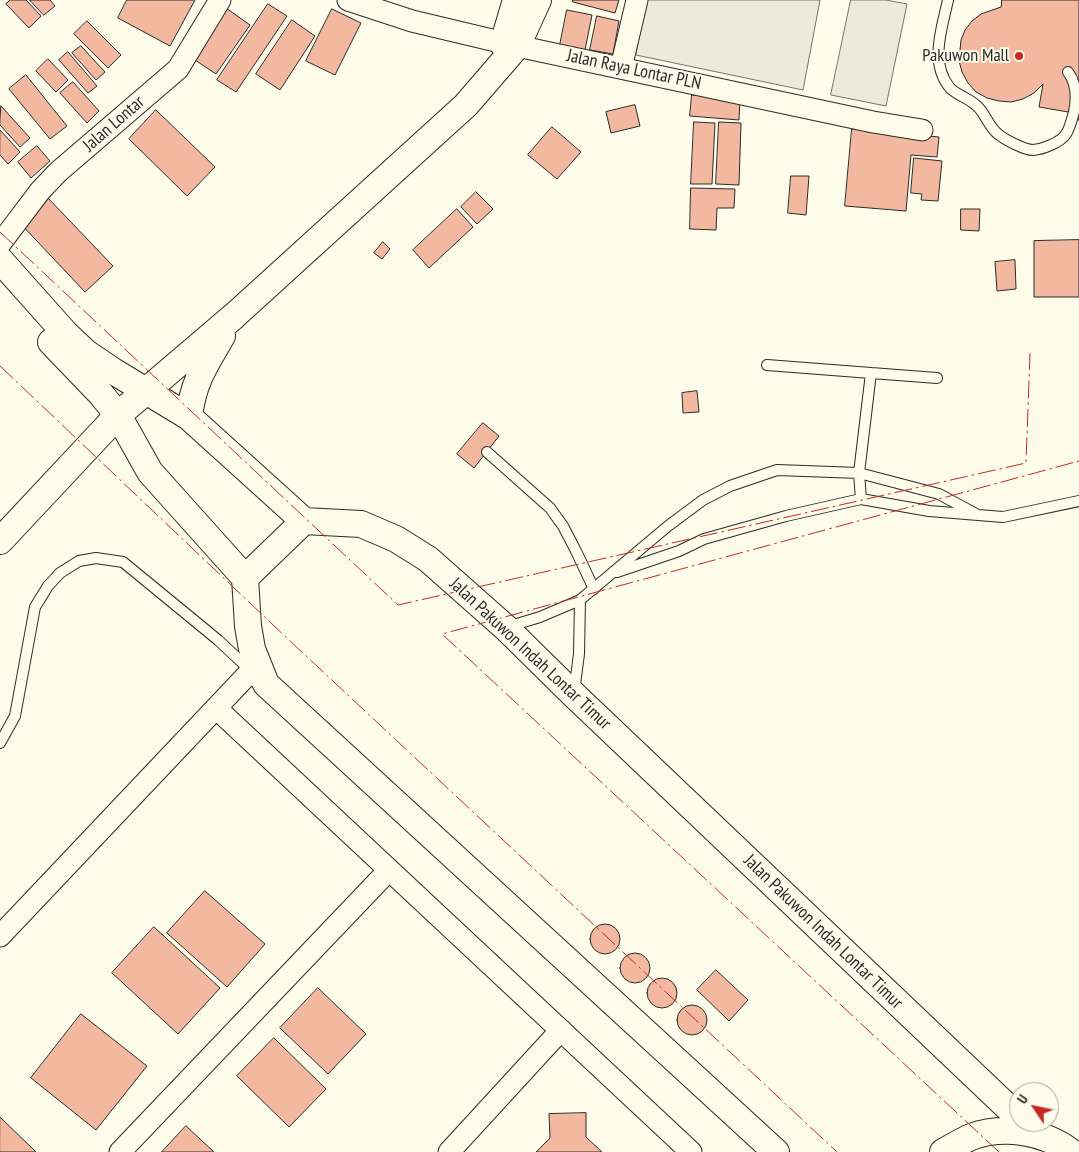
<!DOCTYPE html>
<html>
<head>
<meta charset="utf-8">
<style>
	body { margin:0 }
	#map { position:relative; width:1079px; height:1152px; overflow:hidden; background:#fdfbea; font-family:"PT Sans Narrow",sans-serif }
	canvas { display:block }
	.north { position:absolute; left:1009px; top:1082px; width:50px; height:50px; box-sizing:border-box; background:#fdfbea; border:1px solid #a9a89e; border-radius:50%; rotate:304deg; font-size:14px; font-weight:700; line-height:20px; text-align:center; color:#2b2b2b }
	.north::after { content:''; display:block; margin:auto; width:18px; height:22px; background:#c62828; clip-path:polygon(50% 0,100% 100%,50% 72%,0 100%) }
</style>
</head>
<body>
<div id="map">
<canvas width="1079" height="1152"></canvas>
<div class="north">U</div>
</div>
<script>
const context = document.querySelector('canvas').getContext('2d');
context.lineJoin = 'round';
function fill(path, color) { context.fillStyle = color; context.fill(path, 'evenodd'); }
function trace(path, color, width, dash) { context.strokeStyle = color; context.lineWidth = width; context.lineCap = dash ? 'butt' : 'round'; context.setLineDash(dash || []); context.stroke(path); }
function drawText(font, color, halo, rows, align = 'center') {
  context.font = font + ' "PT Sans Narrow",sans-serif'; context.lineWidth = 4; context.setLineDash([]); context.textBaseline = 'middle'; context.strokeStyle = halo; context.fillStyle = color; for (const [text, x, y, turn = 0] of rows) {
    context.save(); context.translate(x, y); context.rotate((+turn || 0) * Math.PI / 180); context.textAlign = isNaN(turn) ? turn : align; if (halo) context.strokeText(text, 0, 0); context.fillText(text, 0, 0); context.restore();
  }
}
const parking = new Path2D(`
	M 647,0 L 820,0 L 803,90 L 636,55 Z
	M 851,0 L 886,0 L 907,4 L 886,106 L 831,95 Z`);
const building = new Path2D(`
	M 11,0 L 26,0 L 41,16 L 29,28 L 6,4 Z
	M 30,0 L 50,0 L 55,6 L 44,15 Z
	M 127,0 L 195,0 L 170,46 L 118,18 Z
	M 573,0 L 619,0 L 615,13 L 573,2 Z
	M 1002,0 L 1079,0 L 1079,120 L 1074,120 L 1074,113 L 1039,107 L 1043,84 L 1034,93 L 1023,99 L 1011,102 L 999,101 L 987,98 L 976,92 L 968,83 L 962,72 L 959,61 L 961,40 L 965,30 L 972,21 L 981,14 L 1001,7 Z
	M 268,4 L 287,16 L 236,92 L 217,80 Z
	M 226,8 L 250,25 L 216,74 L 192,58 Z
	M 332,9 L 361,23 L 335,75 L 306,61 Z
	M 567,10 L 592,15 L 585,50 L 560,45 Z
	M 597,16 L 619,21 L 613,54 L 590,50 Z
	M 292,20 L 315,36 L 280,90 L 256,74 Z
	M 87,21 L 121,55 L 108,68 L 74,34 Z
	M 81,46 L 105,72 L 96,80 L 72,53 Z
	M 68,52 L 97,86 L 88,93 L 59,60 Z
	M 48,59 L 68,80 L 56,92 L 36,71 Z
	M 26,75 L 67,126 L 50,139 L 9,89 Z
	M 73,82 L 99,111 L 87,123 L 60,93 Z
	M 692,95 L 740,99 L 739,120 L 690,116 Z
	M 635,105 L 640,126 L 611,133 L 606,112 Z
	M 1,106 L 30,138 L 20,147 L 0,125 Z
	M 156,110 L 215,167 L 187,196 L 129,139 Z
	M 694,122 L 715,123 L 712,184 L 691,184 Z
	M 719,122 L 741,123 L 739,185 L 716,184 Z
	M 552,127 L 581,152 L 557,179 L 528,155 Z
	M 852,129 L 939,137 L 937,157 L 911,155 L 906,211 L 845,206 Z
	M 0,130 L 20,152 L 8,164 L 0,155 Z
	M 37,146 L 50,161 L 31,178 L 18,162 Z
	M 914,158 L 942,161 L 938,201 L 921,200 L 922,194 L 911,193 Z
	M 791,176 L 809,176 L 806,215 L 788,213 Z
	M 691,188 L 735,189 L 734,208 L 717,208 L 716,230 L 690,229 Z
	M 476,192 L 493,209 L 477,224 L 461,207 Z
	M 46,196 L 113,266 L 85,292 L 19,222 Z
	M 457,209 L 473,227 L 429,268 L 413,250 Z
	M 961,209 L 980,209 L 979,231 L 961,230 Z
	M 1079,240 L 1079,297 L 1034,297 L 1034,241 Z
	M 383,242 L 390,249 L 382,259 L 374,253 Z
	M 1015,260 L 1016,289 L 997,291 L 995,262 Z
	M 697,391 L 699,412 L 683,413 L 682,393 Z
	M 483,423 L 499,436 L 474,468 L 457,454 Z
	M 205,891 L 265,944 L 227,987 L 167,933 Z
	M590 939a15 15 0 1 1 30 0a15 15 0 1 1-30 0Z
	M 154,927 L 220,988 L 178,1034 L 112,973 Z
	M620 968a15 15 0 1 1 30 0a15 15 0 1 1-30 0Z
	M 716,970 L 748,1000 L 729,1021 L 697,990 Z
	M647 993a15 15 0 1 1 30 0a15 15 0 1 1-30 0Z
	M 318,988 L 366,1034 L 328,1074 L 280,1028 Z
	M677 1020a15 15 0 1 1 30 0a15 15 0 1 1-30 0Z
	M 81,1014 L 147,1066 L 96,1130 L 31,1078 Z
	M 274,1038 L 326,1089 L 289,1127 L 237,1076 Z
	M 586,1113 L 586,1137 L 602,1152 L 536,1152 L 550,1138 L 549,1114 Z
	M 0,1117 L 36,1152 L 0,1152 Z
	M 186,1126 L 214,1152 L 162,1152 Z`);
const service = new Path2D(`
	M 948,0 C 942,28 929,63 950,88 C 958,96 971,99 978,107 C 986,115 989,127 998,134 C 1005,140 1025,150 1033,150 C 1043,149 1060,143 1066,134 C 1070,128 1072,119 1074,112 C 1077,98 1077,84 1068,72
	M 767,365 L 871,373 L 859,473 L 861,499
	M 871,373 L 937,378
	M 487,452 L 550,508 L 563,526 L 576,551 L 594,589
	M 617,572 L 679,551 L 704,539 L 786,516 L 861,499 L 929,511 L 1003,517 L 1079,501
	M 507,627 L 540,617 L 580,600 L 668,526 L 703,500 L 730,486 L 777,470 L 859,473 L 939,494 L 976,514
	M 574,692 L 579,654 L 580,600
	M 0,743 L 15,716 L 35,607 L 48,586 L 60,573 L 79,561 L 96,558 L 123,562 L 218,640 L 251,671`);
const minor = new Path2D(`
	M 348,0 L 412,21 L 517,46 L 873,122 L 922,130
	M 621,68 L 637,0
	M 0,244 L 40,191 L 58,172 L 178,69 L 220,0
	M 216,708 L 691,1152
	M 0,936 L 251,671 L 266,684
	M 120,1152 L 389,870
	M 449,1152 L 561,1030`);
const tertiary = new Path2D(`
	M 503,44 L 516,0
	M 0,260 L 66,334 L 85,352 L 113,371 L 189,417 L 304,521 L 361,524 L 396,539 L 428,559 L 506,628 L 574,695 L 1019,1118
	M 51,342 L 100,393 L 118,415 L 150,472 L 245,578 L 248,626 L 252,649 L 266,684 L 776,1152
	M 189,417 C 193,382 205,365 222,336
	M 0,541 L 118,415 L 234,316 L 466,105 L 517,46 L 538,0
	M 245,578 L 304,521
	M 943,1152 C 952,1147 962,1141 971,1137 C 1003,1125 1044,1131 1071,1152`);
const power = new Path2D(`
	M 0,232 L 398,605 L 1026,463 L 1030,353
	M 0,366 L 289,640 L 837,1152
	M 999,1152 L 442,634 L 1079,461`);
const markers = [
	[1019,56,5,"#c62828"]
];
const poiNames = [
	["Pakuwon Mall",1009,56]
];
const streetNames = [
	["Jalan Raya Lontar PLN",634,70,12],
	["Jalan Lontar",114,124,-41],
	["Jalan Pakuwon Indah Lontar Timur",530,654,43],
	["Jalan Pakuwon Indah Lontar Timur",823,932,44]
];
fill(parking, '#eceadb');
trace(parking, '#74746e', 1);
fill(building, '#f2b8a0');
trace(building, '#2b2b2b', 1);
trace(service, '#2b2b2b', 12);
trace(minor, '#2b2b2b', 23);
trace(tertiary, '#2b2b2b', 28);
trace(service, '#fdfbea', 10);
trace(minor, '#fdfbea', 21);
trace(tertiary, '#fdfbea', 26);
trace(power, '#c62828', 1, [18, 4, 2.5, 4]);
for (const [x, y, r, color] of markers) { const dot = new Path2D(); dot.arc(x, y, r, 0, 2 * Math.PI); context.fillStyle = color; context.fill(dot); trace(dot, '#fdfbea', 2); }
drawText('18px', '#2b2b2b', '#fdfbea', poiNames, 'right');
drawText('18px', '#2b2b2b', '#fdfbea', streetNames);
</script>
</body>
</html>
